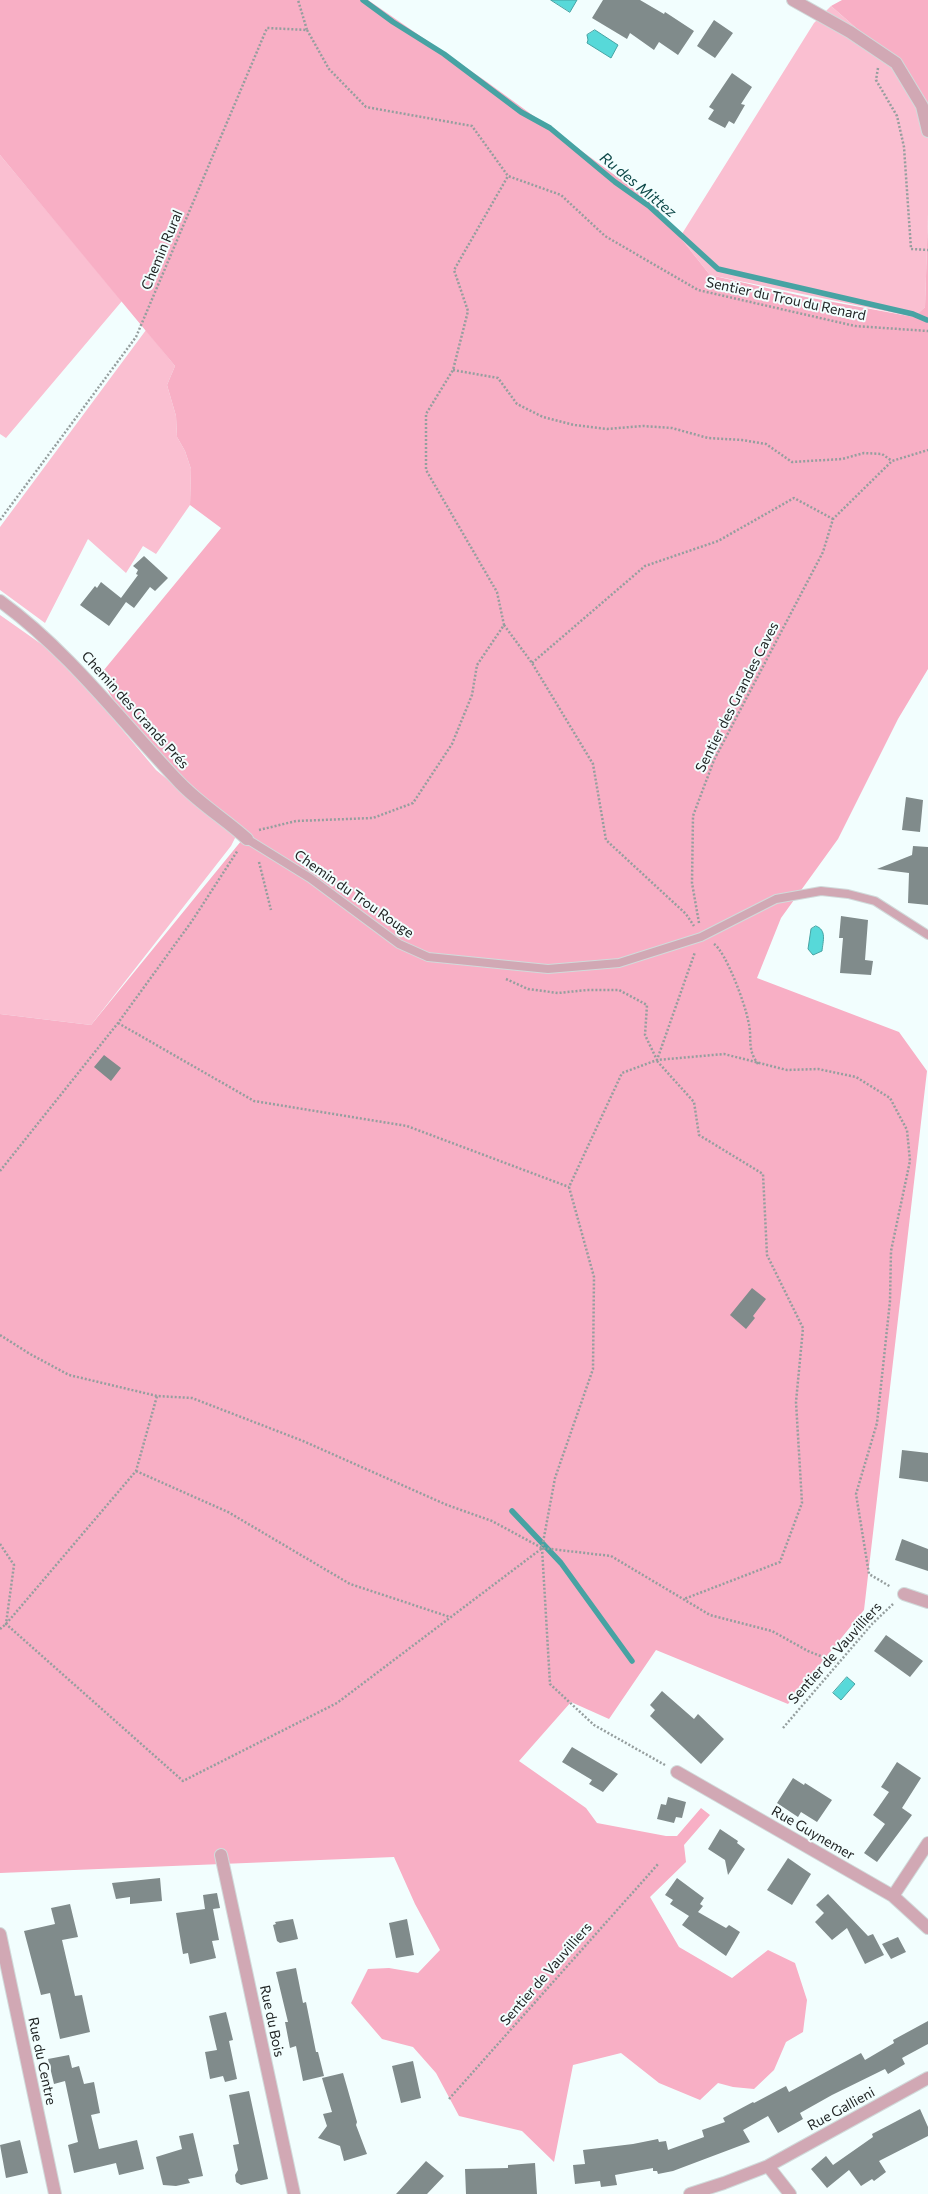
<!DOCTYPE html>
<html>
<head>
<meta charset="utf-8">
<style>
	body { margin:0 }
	canvas { display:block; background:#f2fefe }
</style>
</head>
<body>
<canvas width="928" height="2194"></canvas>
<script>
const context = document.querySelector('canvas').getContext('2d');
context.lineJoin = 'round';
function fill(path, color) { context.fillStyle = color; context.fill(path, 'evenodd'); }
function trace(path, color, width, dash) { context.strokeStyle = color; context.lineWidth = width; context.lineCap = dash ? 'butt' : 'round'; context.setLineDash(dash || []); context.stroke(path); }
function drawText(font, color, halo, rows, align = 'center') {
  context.font = font + ' Commissioner,sans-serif'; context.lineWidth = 4; context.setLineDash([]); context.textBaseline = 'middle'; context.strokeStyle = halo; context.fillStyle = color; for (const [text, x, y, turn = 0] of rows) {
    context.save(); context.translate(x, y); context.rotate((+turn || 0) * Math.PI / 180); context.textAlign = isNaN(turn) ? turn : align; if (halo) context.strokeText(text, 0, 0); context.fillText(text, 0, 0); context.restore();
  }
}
const green = new Path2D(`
	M 831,6 L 896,63 L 928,131 L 928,214 L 925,307 L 914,317 L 710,275 L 680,237 L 814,23 Z
	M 0,155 L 122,301 L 6,438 L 0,434 Z
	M 146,330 L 175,366 L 167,385 L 176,416 L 177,437 L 185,451 L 191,469 L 190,505 L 156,554 L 143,546 L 126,573 L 88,539 L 45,623 L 0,590 L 0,527 Z
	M 0,615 L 61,658 L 79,673 L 100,703 L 156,770 L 236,836 L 231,846 L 91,1025 L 0,1014 Z`);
const forest = new Path2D(`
	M 0,0 L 368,0 L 487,82 L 653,203 L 710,275 L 806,297 L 914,317 L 925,307 L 928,214 L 928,669 L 898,719 L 838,839 L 781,918 L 757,978 L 899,1032 L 927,1071 L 864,1610 L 788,1704 L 656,1650 L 609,1719 L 571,1702 L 519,1761 L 586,1808 L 597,1823 L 666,1836 L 677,1836 L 701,1808 L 710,1815 L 684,1845 L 686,1862 L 650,1897 L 679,1947 L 732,1978 L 768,1950 L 795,1963 L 807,2000 L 803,2032 L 786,2042 L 774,2070 L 754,2089 L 733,2087 L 718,2083 L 700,2100 L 659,2083 L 621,2053 L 573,2065 L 554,2162 L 522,2131 L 459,2116 L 436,2073 L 413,2047 L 382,2039 L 351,2003 L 368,1969 L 389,1968 L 418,1973 L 440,1950 L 415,1904 L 394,1857 L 0,1873 L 0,1014 L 91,1025 L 246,835 L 186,780 L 124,717 L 99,676 L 221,528 L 190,505 L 191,469 L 185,451 L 177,437 L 176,416 L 167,385 L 175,366 L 0,155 Z
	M 842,0 L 928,0 L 928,131 L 896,63 L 831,6 Z`);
const water = new Path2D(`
	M 551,0 L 577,0 L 570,12 Z
	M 595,30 L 618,45 L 611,58 L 587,43 L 588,40 L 587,35 Z
	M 816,926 C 827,930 823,941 822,951 L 813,955 L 808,949 L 811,929 Z
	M 847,1677 L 855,1684 L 841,1700 L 833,1693 Z`);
const stream = new Path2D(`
	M 363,0 L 393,22 L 444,54 L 521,112 L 550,128 L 615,182 L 649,206 L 718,269 L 913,314 L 927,320
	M 512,1511 L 561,1563 L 632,1661`);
const building = new Path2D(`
	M 603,0 L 640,0 L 664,14 L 665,12 L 694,31 L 678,55 L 659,42 L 654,50 L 630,33 L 627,39 L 592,18 Z
	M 714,20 L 733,33 L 715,58 L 697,46 Z
	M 732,73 L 752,87 L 741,104 L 745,105 L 734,124 L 729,121 L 725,128 L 708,119 L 714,110 L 709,107 Z
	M 144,556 L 168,578 L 155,591 L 150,587 L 134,608 L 126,602 L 109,626 L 80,605 L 95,586 L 97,588 L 101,582 L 121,598 L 138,575 L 136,574 L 138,570 L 133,566 Z
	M 906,797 L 923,800 L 920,832 L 902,830 Z
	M 913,846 L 928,847 L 928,905 L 908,903 L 909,873 L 877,869 L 912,855 Z
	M 841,916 L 868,920 L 865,960 L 873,961 L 871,975 L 840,973 L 843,938 L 839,938 Z
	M 104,1055 L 121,1068 L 111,1081 L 94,1067 Z
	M 752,1288 L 766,1299 L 753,1316 L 755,1318 L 746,1329 L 730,1315 Z
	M 902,1450 L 928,1453 L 928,1482 L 899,1478 Z
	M 902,1539 L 928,1549 L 928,1571 L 895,1560 Z
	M 886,1635 L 923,1661 L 910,1677 L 874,1651 Z
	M 662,1691 L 694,1719 L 698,1714 L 724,1739 L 701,1764 L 650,1716 L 655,1710 L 650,1705 Z
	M 572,1747 L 618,1774 L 603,1792 L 589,1784 L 592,1780 L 562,1762 Z
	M 897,1762 L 921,1778 L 902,1808 L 912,1815 L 877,1862 L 864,1853 L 885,1824 L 873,1815 L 889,1792 L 881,1787 Z
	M 793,1778 L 804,1785 L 805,1783 L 832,1800 L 817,1822 L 801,1812 L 798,1817 L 777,1803 Z
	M 668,1797 L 686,1802 L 682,1818 L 676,1817 L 674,1823 L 657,1819 L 661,1804 L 666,1805 Z
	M 720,1829 L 738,1841 L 737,1843 L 745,1849 L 728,1875 L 725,1860 L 708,1849 Z
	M 788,1858 L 811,1874 L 792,1905 L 767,1890 Z
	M 160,1878 L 162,1901 L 130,1904 L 130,1897 L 116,1899 L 112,1883 Z
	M 677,1878 L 704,1898 L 700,1904 L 703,1906 L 698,1912 L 726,1928 L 729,1925 L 740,1932 L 726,1956 L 682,1925 L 689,1916 L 670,1904 L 673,1900 L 665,1895 Z
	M 217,1893 L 220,1908 L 213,1909 L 219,1940 L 212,1941 L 216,1958 L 190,1964 L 188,1953 L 183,1954 L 176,1913 L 205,1909 L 203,1895 Z
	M 828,1894 L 868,1936 L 873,1934 L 884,1955 L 865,1964 L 847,1928 L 832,1940 L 815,1922 L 824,1913 L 816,1905 Z
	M 70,1904 L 78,1937 L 62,1940 L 75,1996 L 82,1995 L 90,2032 L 60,2039 L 50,1993 L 41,1995 L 24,1931 L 55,1924 L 51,1908 Z
	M 293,1919 L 298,1939 L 280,1943 L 277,1941 L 273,1925 L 276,1924 L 275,1922 Z
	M 407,1919 L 414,1955 L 396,1958 L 389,1923 Z
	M 898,1937 L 906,1952 L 891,1959 L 882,1944 Z
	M 296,1968 L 303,2003 L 306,2002 L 316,2052 L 318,2052 L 324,2076 L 303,2081 L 296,2046 L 290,2048 L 285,2022 L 288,2022 L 276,1972 Z
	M 226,2012 L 233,2040 L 229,2041 L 237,2079 L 225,2082 L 223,2076 L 210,2079 L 205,2052 L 217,2050 L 209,2016 Z
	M 928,2021 L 928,2044 L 902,2058 L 905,2064 L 888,2074 L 885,2069 L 832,2095 L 800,2113 L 803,2119 L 778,2133 L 768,2116 L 743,2130 L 750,2142 L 673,2171 L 658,2174 L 657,2171 L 653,2171 L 653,2168 L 615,2175 L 617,2185 L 601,2187 L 600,2181 L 575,2184 L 573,2165 L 585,2164 L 583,2150 L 633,2144 L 658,2139 L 659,2142 L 666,2141 L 668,2150 L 704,2137 L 702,2130 L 725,2122 L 723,2118 L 753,2102 L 754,2103 L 786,2086 L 789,2092 L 861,2053 L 865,2060 L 894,2043 L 893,2040 Z
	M 69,2055 L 72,2068 L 79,2066 L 84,2084 L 94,2082 L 100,2113 L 91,2115 L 99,2149 L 137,2140 L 144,2169 L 119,2175 L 116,2163 L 74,2173 L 68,2145 L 78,2142 L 65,2081 L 54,2084 L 48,2059 Z
	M 413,2061 L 421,2098 L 401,2103 L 392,2066 Z
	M 343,2073 L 357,2122 L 356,2125 L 367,2154 L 344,2161 L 340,2146 L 318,2138 L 327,2126 L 323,2114 L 332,2112 L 322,2078 Z
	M 249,2091 L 268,2179 L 241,2185 L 236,2182 L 235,2175 L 238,2170 L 233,2145 L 239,2144 L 229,2095 Z
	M 920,2109 L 928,2127 L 928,2136 L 879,2161 L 886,2172 L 874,2181 L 872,2179 L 861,2186 L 849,2170 L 827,2188 L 811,2169 L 826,2156 L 833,2165 L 873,2137 L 872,2134 Z
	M 193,2133 L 203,2176 L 188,2179 L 190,2183 L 176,2186 L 163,2185 L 156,2157 L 182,2149 L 179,2136 Z
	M 20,2140 L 28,2173 L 6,2178 L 0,2145 Z
	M 426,2161 L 444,2176 L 427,2194 L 396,2194 Z
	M 535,2163 L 537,2194 L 466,2194 L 465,2169 L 508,2168 L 508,2165 Z`);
const path = new Path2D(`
	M 307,30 L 329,69 L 366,107 L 472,126 L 508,176 L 561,195 L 605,236 L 698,290 L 855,326 L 928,331
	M 878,68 L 876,80 L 897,116 L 904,147 L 911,249 L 928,250
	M 453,370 L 498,378 L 517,404 L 543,417 L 574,425 L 607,429 L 643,426 L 672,428 L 708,438 L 742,440 L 766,444 L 792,462 L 842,459 L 864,453 L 882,454 L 892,461
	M 0,520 L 136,337 L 267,28 L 307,30 L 298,0
	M 504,625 L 532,663 L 593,764 L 606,840 L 686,914 L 694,926
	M 532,663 L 645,566 L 718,541 L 794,498 L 833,519
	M 259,830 L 296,821 L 373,818 L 413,803 L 452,744 L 472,695 L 477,665 L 504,625 L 497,592 L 426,470 L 426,414 L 453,370 L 468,311 L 454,270 L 508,176
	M 259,862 L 271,910
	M 699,923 L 692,883 L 693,816 L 714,760 L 823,552 L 833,519 L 892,461 L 928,450
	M 714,944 C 726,952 745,1004 748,1020 C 753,1038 746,1048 758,1064
	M 506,979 L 528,989 L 558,993 L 587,990 L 619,990 L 647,1005 L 645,1035 L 657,1060 L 724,1054 L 787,1070 L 818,1069 L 856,1077 L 890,1098 L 907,1130 L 910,1161 L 891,1251 L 890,1301 L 877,1423 L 856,1494 L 869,1574 L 891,1587
	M 118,1023 L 254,1101 L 407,1126 L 569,1187
	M 657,1061 L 694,1102 L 699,1135 L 763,1174 L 767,1255 L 803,1328 L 796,1402 L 802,1503 L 780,1562 L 684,1599
	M 0,1171 L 118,1023 L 192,921 L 238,850
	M 0,1335 L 30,1354 L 69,1375 L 157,1396 L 192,1398 L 303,1441 L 447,1505 L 492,1521 L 542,1548 L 611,1556 L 710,1615 L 772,1631 L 808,1651 L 838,1663
	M 136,1471 L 228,1512 L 350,1584 L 450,1617
	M 0,1544 L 14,1565 L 6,1624 L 183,1781 L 337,1703 L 541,1549
	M 0,1629 L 6,1624 L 136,1471 L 157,1396
	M 783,1728 L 872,1624 L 893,1604
	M 665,1765 L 594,1725 L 550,1684 L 542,1548 L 555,1478 L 593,1369 L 594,1277 L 569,1187 L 622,1073 L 657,1060 L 695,952
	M 449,2099 L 659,1863`);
const service = new Path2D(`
	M 247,839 L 310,878 L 399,944 L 428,957 L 548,969 L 619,963 L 701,937 L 776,899 L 821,891 L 848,894 L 875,901 L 928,935`);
const minor = new Path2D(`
	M 793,0 L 850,32 L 896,63 L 922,106 L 928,131
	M 0,601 C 70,652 121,721 180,783 C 200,804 226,820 247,839
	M 904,1594 L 928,1602
	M 677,1772 L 893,1896 L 928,1928
	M 221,1855 L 294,2194
	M 893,1896 L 928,1843
	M 0,1934 L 55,2194
	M 768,2166 L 790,2194
	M 690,2194 L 724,2183 L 768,2166 L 928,2078`);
const streetNames = [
	["Chemin Rural",162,250,-67],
	["Sentier du Trou du Renard",786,299,12],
	["Sentier des Grandes Caves",737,697,-63],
	["Chemin des Grands Prés",135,710,48],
	["Chemin du Trou Rouge",354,894,35],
	["Sentier de Vauvilliers",835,1653,-48],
	["Rue Guynemer",813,1833,30],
	["Sentier de Vauvilliers",546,1974,-49],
	["Rue du Bois",272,2021,78],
	["Rue du Centre",42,2061,78],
	["Rue Gallieni",841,2109,-29]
];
const waterNames = [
	["Ru des Mittez",638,185,39]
];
fill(green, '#fabfd1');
fill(forest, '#f8afc5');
fill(water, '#57d9d9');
trace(water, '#47a3a3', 1);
trace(stream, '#47a3a3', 5.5);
fill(building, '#808b8b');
trace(service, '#d1dbdb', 10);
trace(minor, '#d1dbdb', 14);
trace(path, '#959e9e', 2.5, [2, 2]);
trace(service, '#d1a8b4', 8);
trace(minor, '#d1a8b4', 12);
drawText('14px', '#212525', '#f2fefe', streetNames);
drawText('italic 15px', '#0d4848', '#f2fefe', waterNames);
</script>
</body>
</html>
